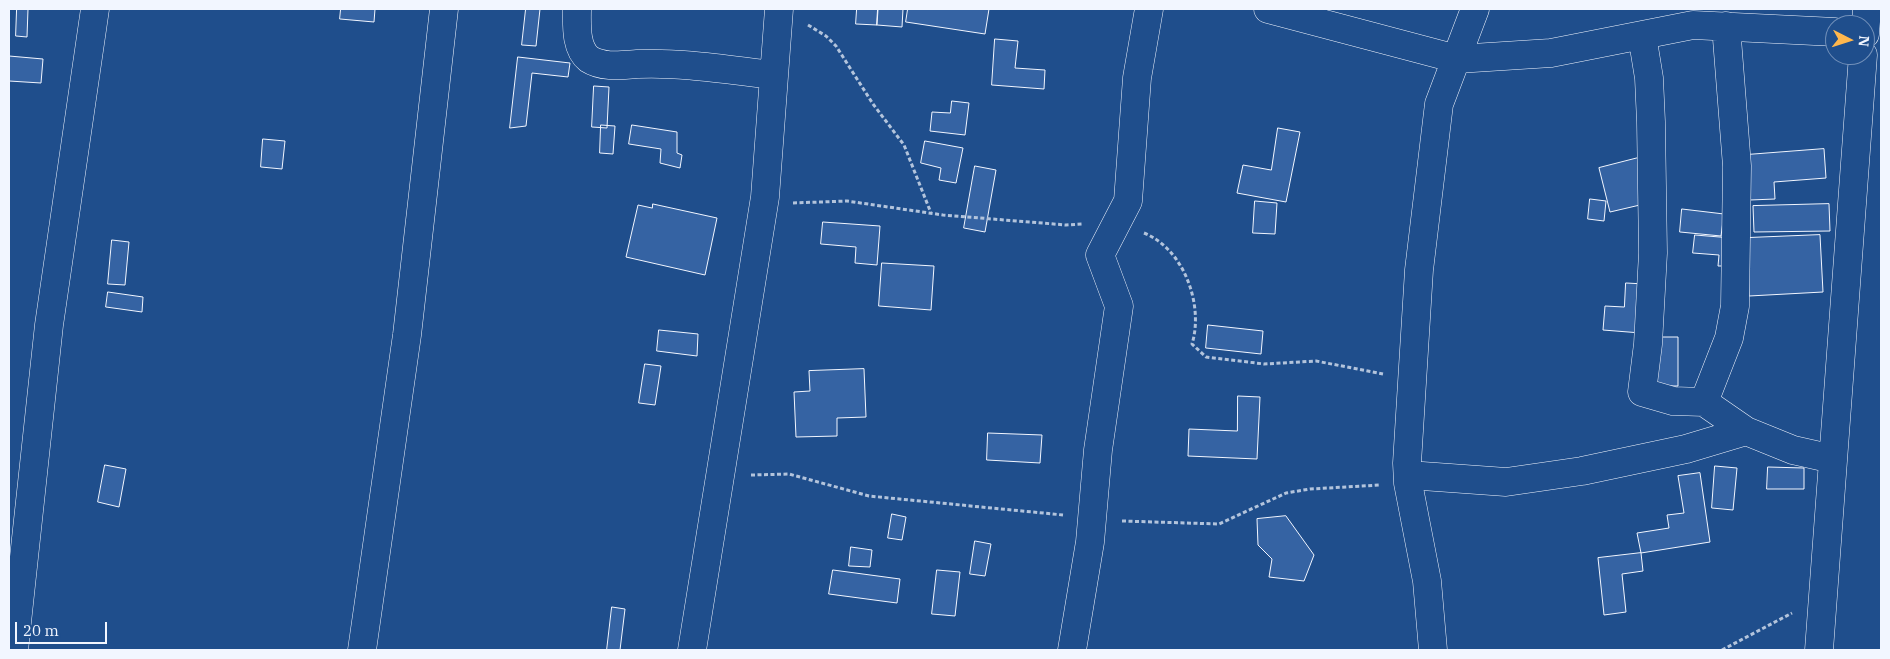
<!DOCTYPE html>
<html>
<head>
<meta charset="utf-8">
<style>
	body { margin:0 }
	#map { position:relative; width:1890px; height:659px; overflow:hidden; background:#1f4e8c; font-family:"IBM Plex Serif",serif }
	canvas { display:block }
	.frame { position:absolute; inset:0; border:10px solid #f2f6ff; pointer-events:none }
	.north { position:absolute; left:1825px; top:15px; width:50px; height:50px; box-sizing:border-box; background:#1f4e8c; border:1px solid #7391ba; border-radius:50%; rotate:95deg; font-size:14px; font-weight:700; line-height:20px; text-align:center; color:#f2f6ff }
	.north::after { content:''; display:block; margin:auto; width:18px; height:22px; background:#ffb74d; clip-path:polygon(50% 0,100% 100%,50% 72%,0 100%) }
	.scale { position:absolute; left:15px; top:622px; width:92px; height:22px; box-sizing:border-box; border:2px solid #f2f6ff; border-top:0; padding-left:6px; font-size:15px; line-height:18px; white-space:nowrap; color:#f2f6ff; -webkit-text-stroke:4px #1f4e8c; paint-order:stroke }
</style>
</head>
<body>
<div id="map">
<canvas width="1890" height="659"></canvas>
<div class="frame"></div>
<div class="north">N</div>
<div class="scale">20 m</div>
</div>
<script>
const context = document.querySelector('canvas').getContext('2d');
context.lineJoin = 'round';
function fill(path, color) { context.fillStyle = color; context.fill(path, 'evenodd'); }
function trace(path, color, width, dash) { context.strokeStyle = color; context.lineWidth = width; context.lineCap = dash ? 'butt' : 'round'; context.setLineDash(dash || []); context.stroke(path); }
const building = new Path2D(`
	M 17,9 L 28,9 L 27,37 L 16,36 Z
	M 341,9 L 375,9 L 374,22 L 340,19 Z
	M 526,9 L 540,9 L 536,46 L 522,45 Z
	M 857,9 L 878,9 L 877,25 L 856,24 Z
	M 878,9 L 903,9 L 902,27 L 877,25 Z
	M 908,9 L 989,9 L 985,34 L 906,22 Z
	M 995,39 L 1018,41 L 1015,68 L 1045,70 L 1044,89 L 992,85 Z
	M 9,56 L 43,59 L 41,83 L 9,81 Z
	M 518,57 L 570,63 L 568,77 L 532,73 L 526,126 L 510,128 Z
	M 594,86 L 609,87 L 607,128 L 592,127 Z
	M 952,101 L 969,103 L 965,135 L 930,131 L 932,112 L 950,113 Z
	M 601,125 L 615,126 L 613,154 L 600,153 Z
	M 632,125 L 677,132 L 677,153 L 682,155 L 680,168 L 660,163 L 661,149 L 629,144 Z
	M 1278,128 L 1300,132 L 1286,202 L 1237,193 L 1243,165 L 1271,170 Z
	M 263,139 L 285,141 L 282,169 L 261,167 Z
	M 925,141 L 963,148 L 956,183 L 939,180 L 941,168 L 921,163 Z
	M 1824,149 L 1826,178 L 1774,182 L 1775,199 L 1750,200 L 1746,155 Z
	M 1646,156 L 1657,201 L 1610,212 L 1599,168 Z
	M 975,166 L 996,170 L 985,232 L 964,228 Z
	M 1590,199 L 1606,201 L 1604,221 L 1588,219 Z
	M 1255,201 L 1277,203 L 1275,234 L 1253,233 Z
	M 653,204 L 717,218 L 705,275 L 626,257 L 638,205 L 652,208 Z
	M 1829,204 L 1830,231 L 1754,232 L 1753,206 Z
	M 1682,209 L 1724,214 L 1721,236 L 1680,232 Z
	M 823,222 L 880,226 L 877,265 L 855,263 L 856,247 L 821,244 Z
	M 1695,235 L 1732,238 L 1730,266 L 1718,266 L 1719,255 L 1693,253 Z
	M 1820,235 L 1823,292 L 1749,296 L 1747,238 Z
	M 112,240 L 129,242 L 125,285 L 108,284 Z
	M 882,263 L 934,266 L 931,310 L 879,306 Z
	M 1626,283 L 1645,284 L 1641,333 L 1603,330 L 1605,306 L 1624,307 Z
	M 108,292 L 143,297 L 142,312 L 106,307 Z
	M 1208,325 L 1263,331 L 1261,354 L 1206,348 Z
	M 659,330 L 698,334 L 697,356 L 657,351 Z
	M 1657,337 L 1678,337 L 1678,386 L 1657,386 Z
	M 645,364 L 661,366 L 655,405 L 639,403 Z
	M 864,369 L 866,417 L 837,418 L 837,436 L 796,437 L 794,392 L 810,391 L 809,371 Z
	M 1238,396 L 1260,397 L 1257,459 L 1188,456 L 1189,429 L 1237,431 Z
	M 988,433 L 1042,435 L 1040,463 L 987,460 Z
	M 105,465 L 126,469 L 119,507 L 98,502 Z
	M 1715,466 L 1737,468 L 1733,510 L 1712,508 Z
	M 1768,467 L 1804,468 L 1804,489 L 1767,489 Z
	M 1700,473 L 1710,542 L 1641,553 L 1637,533 L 1669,528 L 1667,515 L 1684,513 L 1678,476 Z
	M 892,514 L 906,517 L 902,540 L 888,538 Z
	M 1286,516 L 1314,555 L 1304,581 L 1269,577 L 1272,559 L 1258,545 L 1257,519 Z
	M 975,541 L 991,544 L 985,576 L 970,574 Z
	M 851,547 L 872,550 L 870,567 L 849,566 Z
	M 1641,553 L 1643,571 L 1622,574 L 1626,612 L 1604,615 L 1598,558 Z
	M 833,570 L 900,579 L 897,603 L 829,594 Z
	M 937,570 L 960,572 L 955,616 L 932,614 Z
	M 612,607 L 625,609 L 620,650 L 607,650 Z`);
const path = new Path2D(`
	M 808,25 L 826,36 L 836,46 L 873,104 L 904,145 L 931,213
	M 793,203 L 847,201 L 943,215 L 1066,225 L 1082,224
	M 1144,233 C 1184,249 1204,305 1192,344 L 1206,357 L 1264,364 L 1316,361 L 1383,374
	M 751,475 L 789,474 L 869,496 L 1063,515
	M 1122,521 L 1219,524 L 1286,493 L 1310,489 L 1380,485
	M 1722,650 L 1792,613`);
const street = new Path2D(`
	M 577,9 C 577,24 575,48 589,59 C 603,68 622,65 637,64 C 683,62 729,70 774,75
	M 1268,9 L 1457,59 L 1551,53 L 1693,25 L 1835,32
	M 1865,34 L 1867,9
	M 1642,35 L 1649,78 L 1651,122 L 1653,253 L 1648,344 L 1642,392 L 1673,401 L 1704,402 L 1746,431 L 1793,450 L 1833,459
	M 1704,402 L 1729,338 L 1735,306 L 1737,166 L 1726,26
	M 1408,475 L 1506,482 L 1582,471 L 1686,449 L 1746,431
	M 14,650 L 49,325 L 95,9
	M 362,650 L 407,335 L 444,9
	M 692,650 L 765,197 L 779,9
	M 1072,650 L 1090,542 L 1098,450 L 1119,306 L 1100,255 L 1128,201 L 1137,78 L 1149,9
	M 1433,650 L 1427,581 L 1408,483 L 1407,463 L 1419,270 L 1439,104 L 1475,9
	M 1819,650 L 1863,55`);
fill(building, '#3563a3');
trace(building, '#f2f6ff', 1);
trace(street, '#f2f6ff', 29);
trace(path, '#b3c4dc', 3, [4, 2.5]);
trace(street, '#1f4e8c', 28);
</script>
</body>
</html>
